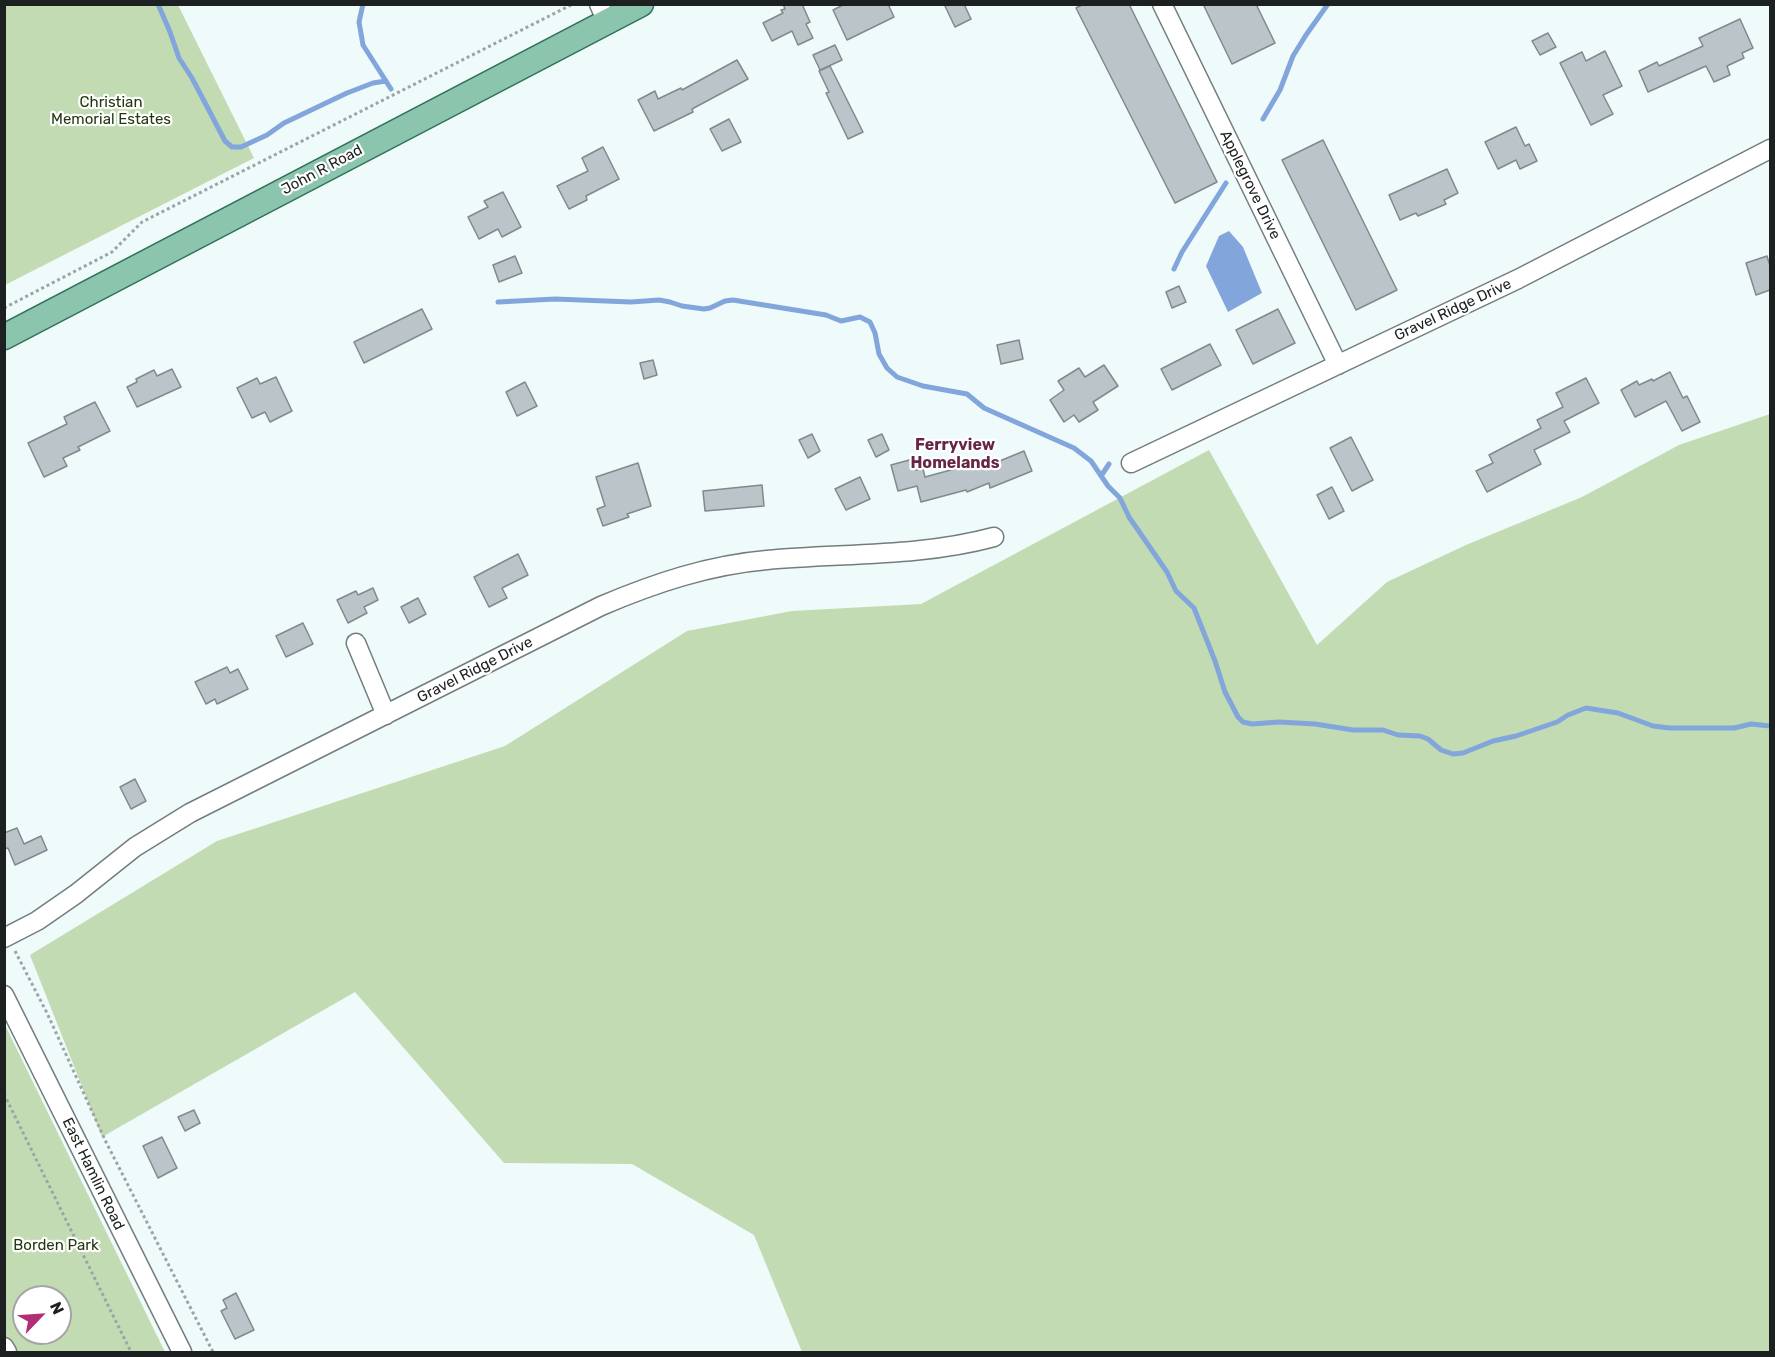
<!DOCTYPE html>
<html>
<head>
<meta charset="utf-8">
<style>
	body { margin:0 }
	#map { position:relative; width:1775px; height:1357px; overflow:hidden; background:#effafa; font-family:Rubik,sans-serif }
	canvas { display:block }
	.frame { position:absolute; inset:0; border:6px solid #1c2020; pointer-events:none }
	.north { position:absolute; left:12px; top:1285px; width:60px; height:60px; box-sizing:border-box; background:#fff; border:2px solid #a4a6a6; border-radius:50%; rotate:65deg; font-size:16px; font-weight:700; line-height:24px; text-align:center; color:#1c2020 }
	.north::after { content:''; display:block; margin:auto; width:21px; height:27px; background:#b22d73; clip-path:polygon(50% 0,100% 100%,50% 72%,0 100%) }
</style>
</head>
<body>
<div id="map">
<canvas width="1775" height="1357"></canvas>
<div class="frame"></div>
<div class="north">N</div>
</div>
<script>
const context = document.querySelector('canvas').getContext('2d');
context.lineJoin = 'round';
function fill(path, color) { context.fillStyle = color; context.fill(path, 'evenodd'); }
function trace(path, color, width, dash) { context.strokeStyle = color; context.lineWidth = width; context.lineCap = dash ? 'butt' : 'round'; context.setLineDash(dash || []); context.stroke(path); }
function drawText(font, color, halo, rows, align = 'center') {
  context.font = font + ' Rubik,sans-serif'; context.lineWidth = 4.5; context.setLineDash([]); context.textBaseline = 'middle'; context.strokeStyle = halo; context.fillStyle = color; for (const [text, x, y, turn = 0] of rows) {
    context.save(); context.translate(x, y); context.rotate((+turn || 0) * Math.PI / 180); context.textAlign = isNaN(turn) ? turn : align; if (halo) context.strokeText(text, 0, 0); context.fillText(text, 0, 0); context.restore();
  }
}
const green = new Path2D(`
	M 5,4 L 178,5 L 254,158 L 5,285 Z
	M 1770,414 L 1770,1352 L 802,1352 L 754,1235 L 632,1164 L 504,1163 L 355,992 L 102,1137 L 30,955 L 217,841 L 505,746 L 687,631 L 792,611 L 921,604 L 1209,450 L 1317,645 L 1387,582 L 1466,545 L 1582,497 L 1679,445 Z
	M 5,1025 L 165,1352 L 5,1352 ZM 24,1297 L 60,1297 L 60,1333 L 24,1333 Z`);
const water = new Path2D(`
	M 1229,231 L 1243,247 L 1262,293 L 1228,312 L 1206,266 L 1219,236 Z`);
const stream = new Path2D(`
	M 158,4 L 170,32 L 179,58 L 192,78 L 225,141 L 232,147 L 241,147 L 267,135 L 284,123 L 347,93 L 373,83 L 386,81
	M 363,4 L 359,22 L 363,45 L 391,89
	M 1263,119 L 1280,90 L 1293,56 L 1306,35 L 1328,4
	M 1174,269 L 1182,252 L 1226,183
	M 498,302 L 555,299 L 631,302 L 659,300 L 670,302 L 682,306 L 704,309 L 710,308 L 725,301 L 733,300 L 826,315 L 841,321 L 860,317 L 870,322 L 875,333 L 879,354 L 887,368 L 897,377 L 923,386 L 967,394 L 984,408 L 1074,448 L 1091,461 L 1108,486 L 1120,498 L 1129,517 L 1167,572 L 1176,591 L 1194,608 L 1215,661 L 1225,692 L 1238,717 L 1243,722 L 1252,724 L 1279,722 L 1315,724 L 1353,730 L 1383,730 L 1398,735 L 1420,736 L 1428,739 L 1441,750 L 1453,754 L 1463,753 L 1493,741 L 1516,736 L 1557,722 L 1568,715 L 1586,708 L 1618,713 L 1653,726 L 1669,728 L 1734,728 L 1751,724 L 1770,726
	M 1101,476 L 1109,464`);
const building = new Path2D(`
	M 783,4 L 802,4 L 810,22 L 806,24 L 813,38 L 798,45 L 792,31 L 772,41 L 763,23 L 783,13 L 781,10 L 785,9 Z
	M 845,4 L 888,4 L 894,17 L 847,40 L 833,10 Z
	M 944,4 L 964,4 L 971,19 L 955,27 Z
	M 1084,4 L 1129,4 L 1217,182 L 1175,203 L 1076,8 Z
	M 1203,4 L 1256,4 L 1275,43 L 1232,64 Z
	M 1740,19 L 1753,48 L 1742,53 L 1744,58 L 1727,66 L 1730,75 L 1714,82 L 1706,66 L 1648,92 L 1639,71 L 1657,62 L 1659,66 L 1703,46 L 1699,38 Z
	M 1548,33 L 1556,47 L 1540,55 L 1532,41 Z
	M 835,45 L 842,60 L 820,70 L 813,55 Z
	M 1605,51 L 1622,86 L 1603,95 L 1613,114 L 1591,125 L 1560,63 L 1582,52 L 1586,61 Z
	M 737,60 L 748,79 L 692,109 L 693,112 L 654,131 L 638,100 L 655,91 L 658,99 L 681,88 L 682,90 Z
	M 830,66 L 863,132 L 848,139 L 826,93 L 829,92 L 819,71 Z
	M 729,119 L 741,142 L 722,151 L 710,129 Z
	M 1516,127 L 1525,146 L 1529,144 L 1537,161 L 1520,169 L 1516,160 L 1498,169 L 1485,142 Z
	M 1323,140 L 1397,290 L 1356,310 L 1282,160 Z
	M 603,147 L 619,179 L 586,196 L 587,200 L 569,209 L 557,186 L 588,171 L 582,158 Z
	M 1447,169 L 1458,193 L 1444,200 L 1446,204 L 1418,216 L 1416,213 L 1400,220 L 1389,195 Z
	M 503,192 L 521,227 L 502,237 L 498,229 L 479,239 L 468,217 L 488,207 L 484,201 Z
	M 515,256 L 522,273 L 499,282 L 493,265 Z
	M 1767,256 L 1770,266 L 1770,290 L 1756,295 L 1746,263 Z
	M 1179,286 L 1186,302 L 1172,308 L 1166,292 Z
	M 422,309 L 432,329 L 364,363 L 354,342 Z
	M 1278,309 L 1295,343 L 1253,364 L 1236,330 Z
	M 1019,340 L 1023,359 L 1001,364 L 997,345 Z
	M 1210,344 L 1221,365 L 1172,390 L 1161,369 Z
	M 653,360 L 657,375 L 644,379 L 640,363 Z
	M 1104,365 L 1118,386 L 1093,402 L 1098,410 L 1079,422 L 1074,415 L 1064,422 L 1050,400 L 1064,390 L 1058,381 L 1079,368 L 1085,377 Z
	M 172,369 L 181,387 L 137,407 L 127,387 L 137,382 L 136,379 L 154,370 L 157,376 Z
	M 1670,372 L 1683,398 L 1687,396 L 1700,422 L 1682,431 L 1666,401 L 1635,417 L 1621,390 L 1637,381 L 1639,385 L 1652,379 L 1653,381 Z
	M 276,377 L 292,411 L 270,422 L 265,412 L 252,418 L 237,388 L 257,378 L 260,384 Z
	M 1586,378 L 1599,403 L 1564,421 L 1570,432 L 1534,450 L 1541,464 L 1487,492 L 1476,471 L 1493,463 L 1489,455 L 1541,428 L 1537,420 L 1563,407 L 1556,393 Z
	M 525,382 L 537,406 L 517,416 L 506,392 Z
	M 95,402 L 110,431 L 78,447 L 80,450 L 63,458 L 67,466 L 44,477 L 28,443 L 67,424 L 64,417 Z
	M 812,434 L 820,451 L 808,458 L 799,440 Z
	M 882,434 L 889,450 L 876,457 L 868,440 Z
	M 1351,437 L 1373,480 L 1352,491 L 1330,448 Z
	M 1024,451 L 1032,471 L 990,488 L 989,483 L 967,492 L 966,490 L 921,502 L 917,486 L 898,491 L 891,465 L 913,459 L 916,470 L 923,469 L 925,477 L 958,468 L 957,465 L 972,458 L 974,463 L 988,457 L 990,465 Z
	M 638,463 L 651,506 L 627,514 L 629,517 L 603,526 L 597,509 L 605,506 L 596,477 Z
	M 860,477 L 870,499 L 846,510 L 835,489 Z
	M 762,485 L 764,506 L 705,511 L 703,491 Z
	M 1332,487 L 1344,511 L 1329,519 L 1317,495 Z
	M 518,554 L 528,575 L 502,588 L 507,598 L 489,607 L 474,577 Z
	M 373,588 L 378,600 L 364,607 L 367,613 L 348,623 L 337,600 L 356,591 L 358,595 Z
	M 418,598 L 426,614 L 409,623 L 401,607 Z
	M 303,623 L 313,644 L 286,657 L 276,636 Z
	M 227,667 L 230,673 L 238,669 L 248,689 L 217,704 L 215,699 L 206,704 L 195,682 Z
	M 135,779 L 146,801 L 131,809 L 120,787 Z
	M 17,828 L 24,844 L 41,836 L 47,850 L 15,865 L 8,848 L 4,849 L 4,833 Z
	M 194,1110 L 200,1123 L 185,1131 L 178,1117 Z
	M 162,1137 L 177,1168 L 158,1178 L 143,1146 Z
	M 236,1293 L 254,1330 L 235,1339 L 221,1311 L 227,1308 L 223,1300 Z`);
const path = new Path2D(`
	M 4,308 L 112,252 L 142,222 L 573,4
	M 15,951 L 47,1013 L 106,1142 L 213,1352
	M 4,1094 L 131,1352`);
const minor = new Path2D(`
	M 599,4 L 607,22
	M 1162,4 L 1338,365
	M 1131,463 L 1518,279 L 1770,149
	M 356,643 L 386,715
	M 4,938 L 37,921 L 76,894 L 135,847 L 190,813 L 601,606 C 655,583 709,565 767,560 C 843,553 920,557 994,537
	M 4,995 L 182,1352
	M 4,1347 L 7,1352`);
const major = new Path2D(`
	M 4,337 L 641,4`);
const parkNames = [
	["Christian",111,103],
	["Memorial Estates",111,120],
	["Borden Park",56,1246]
];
const streetNames = [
	["John R Road",322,170,-28],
	["Applegrove Drive",1250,185,64],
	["Gravel Ridge Drive",1453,310,-25],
	["Gravel Ridge Drive",475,670,-27],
	["East Hamlin Road",93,1174,64]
];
const neighbourhoodNames = [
	["Ferryview",955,445],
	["Homelands",955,463]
];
fill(green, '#c3dbb2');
fill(water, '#82a6db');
trace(stream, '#82a6db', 5);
fill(building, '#bbc5c9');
trace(building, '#80898d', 1.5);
trace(minor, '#737d7d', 21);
trace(major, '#317259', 27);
trace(path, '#9ca4a4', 3, [3, 3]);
trace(minor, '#fff', 18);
trace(major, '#8bc5ae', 24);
drawText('15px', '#22380e', '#fff', parkNames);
drawText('15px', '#1c2020', '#fff', streetNames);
drawText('bold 16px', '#662645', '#fff', neighbourhoodNames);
</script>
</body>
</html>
